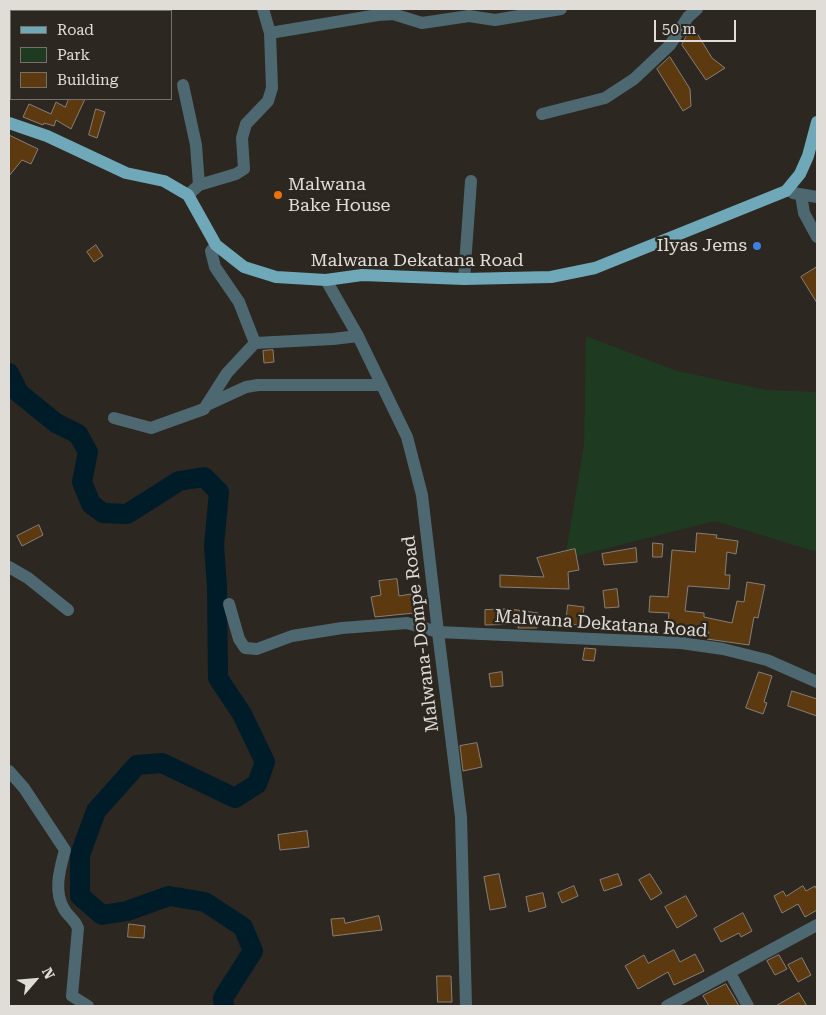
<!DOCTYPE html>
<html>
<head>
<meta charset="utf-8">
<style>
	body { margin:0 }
	#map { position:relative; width:826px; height:1015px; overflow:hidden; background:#2c2720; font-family:"Roboto Serif",serif }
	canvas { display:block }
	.frame { position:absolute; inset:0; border:10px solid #e0ddd8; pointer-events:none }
	.legend { position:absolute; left:10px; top:10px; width:162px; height:90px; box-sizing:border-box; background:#2c2720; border:1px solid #74706a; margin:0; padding:6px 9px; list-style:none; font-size:15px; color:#e0ddd8 }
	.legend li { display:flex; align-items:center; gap:10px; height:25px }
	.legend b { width:25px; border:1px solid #74706a }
	.north { position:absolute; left:10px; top:955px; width:50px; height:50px; -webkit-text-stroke:4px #2c2720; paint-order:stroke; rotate:63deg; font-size:14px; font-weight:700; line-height:20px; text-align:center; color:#e0ddd8 }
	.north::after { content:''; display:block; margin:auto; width:18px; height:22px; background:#e0ddd8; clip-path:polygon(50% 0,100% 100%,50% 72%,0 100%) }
	.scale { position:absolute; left:654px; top:20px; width:82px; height:22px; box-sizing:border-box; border:2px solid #e0ddd8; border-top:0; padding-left:6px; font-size:15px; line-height:18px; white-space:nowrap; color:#e0ddd8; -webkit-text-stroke:4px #2c2720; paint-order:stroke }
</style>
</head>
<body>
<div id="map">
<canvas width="826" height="1015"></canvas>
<div class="frame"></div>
<ul class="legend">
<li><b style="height:6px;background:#6fa8b8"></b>Road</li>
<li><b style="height:14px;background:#1e3b21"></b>Park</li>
<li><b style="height:14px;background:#5d390f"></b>Building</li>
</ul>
<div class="north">N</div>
<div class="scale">50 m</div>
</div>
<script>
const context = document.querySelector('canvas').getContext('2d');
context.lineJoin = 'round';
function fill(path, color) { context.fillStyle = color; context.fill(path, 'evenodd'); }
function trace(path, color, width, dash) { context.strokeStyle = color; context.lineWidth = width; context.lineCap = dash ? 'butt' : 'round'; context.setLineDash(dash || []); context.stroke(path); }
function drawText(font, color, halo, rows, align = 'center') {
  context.font = font + ' "Roboto Serif",serif'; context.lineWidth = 5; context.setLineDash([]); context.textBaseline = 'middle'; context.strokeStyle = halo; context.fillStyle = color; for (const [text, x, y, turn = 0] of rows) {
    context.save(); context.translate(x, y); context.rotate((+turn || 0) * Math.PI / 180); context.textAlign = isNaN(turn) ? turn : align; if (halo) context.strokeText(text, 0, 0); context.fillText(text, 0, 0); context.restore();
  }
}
const green = new Path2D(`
	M 586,336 L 677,371 L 767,390 L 817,392 L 817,552 L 715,521 L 565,559 L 584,445 Z`);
const river = new Path2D(`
	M 9,373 L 19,393 L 56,423 L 78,434 L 88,452 L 82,482 L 91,504 L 103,513 L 127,514 L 179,481 L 204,477 L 219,492 L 214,546 L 217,586 L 218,678 L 242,714 L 265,762 L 257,784 L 235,798 L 162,763 L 137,765 L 96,811 L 80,855 L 80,896 L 102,915 L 127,911 L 169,896 L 205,902 L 243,927 L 253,951 L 223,998 L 224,1006`);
const building = new Path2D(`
	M 692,25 L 712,58 L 725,68 L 706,80 L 682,45 Z
	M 670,57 L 690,89 L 691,106 L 683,111 L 657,69 Z
	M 69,99 L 85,99 L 71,129 L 56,120 L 54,126 L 44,123 L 43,125 L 23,117 L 29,104 L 51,114 L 56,102 L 65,107 Z
	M 96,109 L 105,112 L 97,138 L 89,135 Z
	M 9,135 L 38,149 L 31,164 L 22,160 L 9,176 Z
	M 96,245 L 103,256 L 94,262 L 87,252 Z
	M 817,267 L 817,303 L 801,277 Z
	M 273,350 L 274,362 L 264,363 L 263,351 Z
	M 39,525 L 43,535 L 22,546 L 17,536 Z
	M 697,533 L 717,535 L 716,538 L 738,541 L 736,554 L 727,552 L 725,575 L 730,575 L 729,589 L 688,586 L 685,611 L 704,613 L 704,617 L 732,623 L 737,601 L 744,602 L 747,582 L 765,585 L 758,618 L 754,617 L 749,645 L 707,639 L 709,632 L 667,631 L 669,613 L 649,612 L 650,596 L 668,597 L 672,550 L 695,552 Z
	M 653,543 L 663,544 L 662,557 L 653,557 Z
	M 636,548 L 637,562 L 604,565 L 602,554 Z
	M 575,549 L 579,570 L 568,572 L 569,589 L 500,587 L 500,575 L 544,577 L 537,558 Z
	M 397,579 L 399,596 L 411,594 L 414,613 L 375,617 L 371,597 L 381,595 L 379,581 Z
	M 617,589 L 619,607 L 605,608 L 603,591 Z
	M 568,605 L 584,607 L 582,625 L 566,624 Z
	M 510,609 L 538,613 L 537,628 L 518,628 L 519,624 L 485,625 L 485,610 Z
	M 585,648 L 596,649 L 594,661 L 583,660 Z
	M 502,672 L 503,686 L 491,687 L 489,674 Z
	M 759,672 L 772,676 L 764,702 L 767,703 L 763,714 L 746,708 Z
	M 792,691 L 817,699 L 817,716 L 788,706 Z
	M 477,743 L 482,767 L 463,771 L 460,746 Z
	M 307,831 L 309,847 L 280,850 L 278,835 Z
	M 499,874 L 506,907 L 490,910 L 484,877 Z
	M 618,874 L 622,885 L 604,891 L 600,880 Z
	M 650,874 L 662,893 L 651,900 L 639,880 Z
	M 574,886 L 578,896 L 562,903 L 558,893 Z
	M 803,886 L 806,891 L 815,886 L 817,890 L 817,910 L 805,917 L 798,904 L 782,913 L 774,896 L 783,891 L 786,896 Z
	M 543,893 L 546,907 L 529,912 L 526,897 Z
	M 686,896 L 697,916 L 677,928 L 665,907 Z
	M 743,913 L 752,931 L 741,937 L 739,933 L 721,942 L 714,929 Z
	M 379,916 L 382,930 L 333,936 L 331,919 L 344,918 L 345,923 Z
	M 129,924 L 145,926 L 144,938 L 128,937 Z
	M 674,950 L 680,962 L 695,954 L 704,971 L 674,985 L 668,972 L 638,989 L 625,966 L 644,955 L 648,963 Z
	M 779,955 L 787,969 L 775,975 L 767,961 Z
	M 802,958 L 811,975 L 798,982 L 788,965 Z
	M 437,976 L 451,976 L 452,1002 L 438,1002 Z
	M 726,984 L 739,1006 L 709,1006 L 703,996 Z
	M 799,993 L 807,1006 L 776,1006 Z`);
const minor = new Path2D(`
	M 263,9 L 270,33
	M 183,85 L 196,145 L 199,185
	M 542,114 L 605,98 L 634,79 L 670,45 L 688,17 L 697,9
	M 793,193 L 817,197
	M 188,195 L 199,185 L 236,174 L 244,169 L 242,138 L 246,124 L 268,101 L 272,88 L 270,33 L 378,15 L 393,14 L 422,23 L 469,16 L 495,20 L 561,9
	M 801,195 L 804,213 L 817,237
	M 216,245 L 211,251 L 215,267 L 239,302 L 255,343
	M 464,279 L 471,181
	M 326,280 L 358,336 L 407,437 L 422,495 L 438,632 L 461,817 L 466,1006
	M 255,343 L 333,339 L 358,336
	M 209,404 L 246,387 L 258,385 L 382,385
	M 114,418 L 151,428 L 204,409 L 227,373 L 255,343
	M 9,567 L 28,578 L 68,610
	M 229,604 L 239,639 L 245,648 L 257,649 L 292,636 L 342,628 L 407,623 L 438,632 L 681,643 L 723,649 L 767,660 L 817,682
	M 9,771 L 24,788 L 65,850 C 60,869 53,891 64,909 C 68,917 74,918 78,928 L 72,996 L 88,1006
	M 730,973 L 748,1006
	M 667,1006 L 817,925`);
const major = new Path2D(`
	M 9,123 L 47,136 L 126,173 L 164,181 L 188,195 L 216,245 L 244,267 L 276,277 L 326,280 L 362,275 L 464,279 L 551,277 L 595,268 L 786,191 L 800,174 L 808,156 L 817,122`);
const markers = [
	[278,195,5,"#e8710a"],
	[757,246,5,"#3f7fe0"]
];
const poiNames = [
	["Malwana",288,185],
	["Bake House",288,206],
	["Ilyas Jems",747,246,"right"]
];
const streetNames = [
	["Malwana Dekatana Road",417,261],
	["Malwana Dekatana Road",601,624,4],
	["Malwana-Dompe Road",421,634,-97]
];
fill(green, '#1e3b21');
trace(river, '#001c29', 20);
fill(building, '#5d390f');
trace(building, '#877f77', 1);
trace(minor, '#4d6870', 12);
trace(major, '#6fa8b8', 12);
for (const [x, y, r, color] of markers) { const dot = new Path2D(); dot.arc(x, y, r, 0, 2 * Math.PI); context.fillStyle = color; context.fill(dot); trace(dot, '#2c2720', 2); }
drawText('18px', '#e0ddd8', '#2c2720', poiNames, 'left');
drawText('18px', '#e0ddd8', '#2c2720', streetNames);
</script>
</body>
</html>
